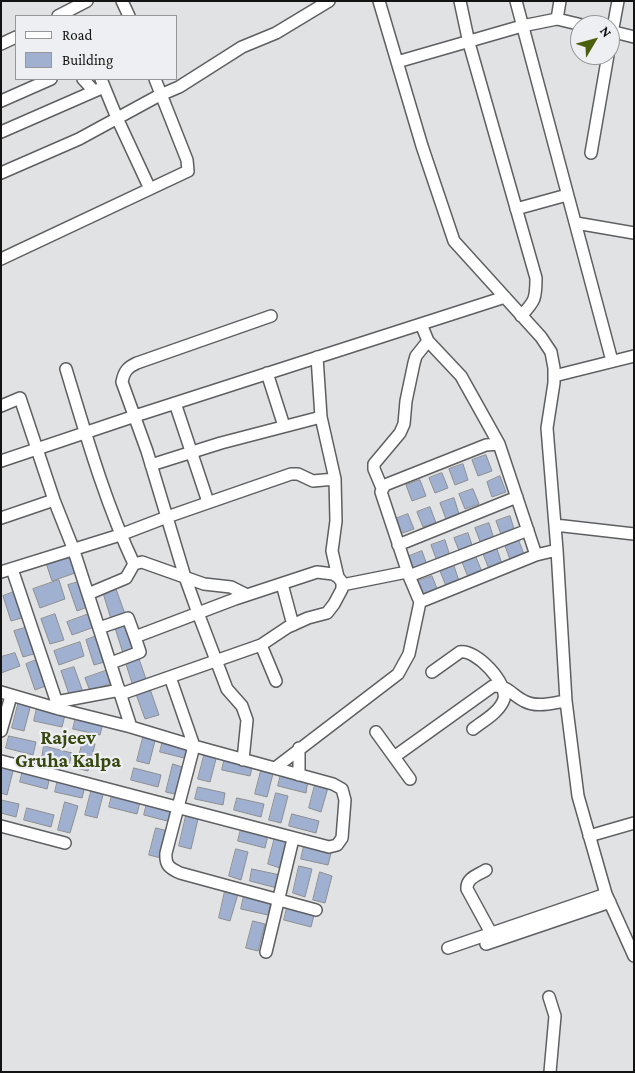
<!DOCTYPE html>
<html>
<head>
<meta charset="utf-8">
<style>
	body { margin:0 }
	#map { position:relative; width:635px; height:1073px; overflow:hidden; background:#e1e2e4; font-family:"Crimson Pro",serif }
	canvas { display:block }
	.frame { position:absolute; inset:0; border:2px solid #131314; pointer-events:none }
	.legend { position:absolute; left:15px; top:15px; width:162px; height:65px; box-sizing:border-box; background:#eeeff2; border:1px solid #969799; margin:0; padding:6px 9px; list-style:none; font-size:15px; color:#131314 }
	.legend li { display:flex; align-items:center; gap:10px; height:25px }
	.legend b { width:25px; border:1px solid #969799 }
	.north { position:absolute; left:570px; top:15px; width:50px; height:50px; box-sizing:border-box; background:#eeeff2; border:1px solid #969799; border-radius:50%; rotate:53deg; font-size:14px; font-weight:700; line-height:20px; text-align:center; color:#131314 }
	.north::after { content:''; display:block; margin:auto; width:18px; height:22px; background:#4a600c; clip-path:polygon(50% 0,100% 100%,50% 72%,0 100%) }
</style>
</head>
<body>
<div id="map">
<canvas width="635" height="1073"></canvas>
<div class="frame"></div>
<ul class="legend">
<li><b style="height:6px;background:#fff"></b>Road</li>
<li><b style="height:14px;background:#a0b0d1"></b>Building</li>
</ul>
<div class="north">N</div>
</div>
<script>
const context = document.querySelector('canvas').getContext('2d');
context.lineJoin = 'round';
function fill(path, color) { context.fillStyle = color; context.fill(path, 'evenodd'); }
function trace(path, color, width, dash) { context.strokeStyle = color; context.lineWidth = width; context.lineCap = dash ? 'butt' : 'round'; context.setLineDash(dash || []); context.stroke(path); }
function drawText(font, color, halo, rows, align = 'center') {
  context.font = font + ' "Crimson Pro",serif'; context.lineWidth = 4.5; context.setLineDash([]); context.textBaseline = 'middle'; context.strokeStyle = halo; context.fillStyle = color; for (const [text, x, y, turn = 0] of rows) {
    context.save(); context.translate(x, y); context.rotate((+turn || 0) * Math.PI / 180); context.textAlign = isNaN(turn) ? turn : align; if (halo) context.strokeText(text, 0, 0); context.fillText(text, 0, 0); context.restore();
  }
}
const building = new Path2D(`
	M 486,455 L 492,471 L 478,476 L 472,460 Z
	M 463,464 L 468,480 L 455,485 L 449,469 Z
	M 442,473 L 448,488 L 435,493 L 429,478 Z
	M 500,476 L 506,492 L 492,497 L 487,482 Z
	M 420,480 L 426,496 L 412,501 L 406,485 Z
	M 473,489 L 479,504 L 465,509 L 459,494 Z
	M 454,498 L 459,514 L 446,519 L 440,503 Z
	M 430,507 L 436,523 L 423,527 L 417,512 Z
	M 408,514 L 414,529 L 400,534 L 395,519 Z
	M 510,516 L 515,532 L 502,537 L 496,521 Z
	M 489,523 L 494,539 L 481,544 L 475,528 Z
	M 468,533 L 473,548 L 460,553 L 454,538 Z
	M 445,540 L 450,556 L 437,561 L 431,545 Z
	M 519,541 L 525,557 L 511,562 L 505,546 Z
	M 497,549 L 502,564 L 489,569 L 483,554 Z
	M 422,551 L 427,565 L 412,571 L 407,557 Z
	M 72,555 L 78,572 L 52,581 L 46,563 Z
	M 476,557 L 482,572 L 468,577 L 462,562 Z
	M 454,566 L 459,581 L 446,586 L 440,571 Z
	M 432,576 L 438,591 L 424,596 L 418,581 Z
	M 59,580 L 65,599 L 40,608 L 33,589 Z
	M 82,581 L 90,606 L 77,611 L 68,585 Z
	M 116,589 L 125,614 L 111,619 L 103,593 Z
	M 16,591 L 25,617 L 11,621 L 3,596 Z
	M 92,613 L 97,626 L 72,635 L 67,622 Z
	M 55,614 L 64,640 L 50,644 L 41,619 Z
	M 128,623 L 137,649 L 123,653 L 115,628 Z
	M 28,627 L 37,653 L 23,657 L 14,631 Z
	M 99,635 L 108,661 L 94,665 L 86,640 Z
	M 80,642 L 84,656 L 59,665 L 54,651 Z
	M 15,653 L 20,666 L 1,673 L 1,657 Z
	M 138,656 L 147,682 L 133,686 L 125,661 Z
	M 39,659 L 48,685 L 35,690 L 26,664 Z
	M 74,667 L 83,692 L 70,697 L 61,671 Z
	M 111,669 L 115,682 L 90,691 L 85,678 Z
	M 150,689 L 159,715 L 145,719 L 136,694 Z
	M 19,701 L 31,704 L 24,731 L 12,728 Z
	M 37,708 L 65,715 L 62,727 L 34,721 Z
	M 76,717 L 103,723 L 100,735 L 73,729 Z
	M 144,734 L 156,737 L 149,764 L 137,761 Z
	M 9,736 L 36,742 L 33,755 L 6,748 Z
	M 163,740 L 191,747 L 188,759 L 160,752 Z
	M 83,741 L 95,744 L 88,771 L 76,768 Z
	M 44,746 L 72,753 L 69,765 L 42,758 Z
	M 205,752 L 217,755 L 210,782 L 198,779 Z
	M 225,757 L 253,764 L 250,776 L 222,770 Z
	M 173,764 L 185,768 L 178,795 L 166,792 Z
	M 1,766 L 14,767 L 7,795 L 1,793 Z
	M 262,767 L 274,770 L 267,797 L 255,794 Z
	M 134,768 L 161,775 L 158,787 L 131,780 Z
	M 23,770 L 50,777 L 47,789 L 20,782 Z
	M 281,774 L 308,780 L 306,793 L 278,786 Z
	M 58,779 L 85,786 L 82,798 L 55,792 Z
	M 316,781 L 329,784 L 321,812 L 309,808 Z
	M 198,787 L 225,793 L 223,805 L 195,799 Z
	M 92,788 L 104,791 L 97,818 L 85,815 Z
	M 276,793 L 288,796 L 281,823 L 269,820 Z
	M 112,795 L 140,802 L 137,814 L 109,807 Z
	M 237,798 L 264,804 L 261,817 L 234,810 Z
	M 1,800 L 19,804 L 16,817 L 1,813 Z
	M 65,802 L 78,806 L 70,833 L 58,830 Z
	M 147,803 L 174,810 L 171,822 L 144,815 Z
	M 27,808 L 54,815 L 51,827 L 24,820 Z
	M 292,814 L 319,821 L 316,833 L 289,826 Z
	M 186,816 L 198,819 L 191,849 L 179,846 Z
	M 156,828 L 168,831 L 161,858 L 149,855 Z
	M 241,829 L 268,835 L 265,848 L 238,841 Z
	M 275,837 L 287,840 L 280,868 L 268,864 Z
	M 304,846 L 331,853 L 328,865 L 301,859 Z
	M 236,849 L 248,852 L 241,880 L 229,876 Z
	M 299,866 L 312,869 L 305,897 L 293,893 Z
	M 252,869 L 280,875 L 277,888 L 250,881 Z
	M 320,872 L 332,876 L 325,903 L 313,900 Z
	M 225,891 L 238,894 L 230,921 L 219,918 Z
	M 244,896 L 271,903 L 268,915 L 241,909 Z
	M 287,908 L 314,915 L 311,927 L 284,920 Z
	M 253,921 L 265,924 L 258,951 L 246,948 Z`);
const minor = new Path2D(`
	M 122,1 L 129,16
	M 379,1 L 422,146 L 454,241 L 541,337 L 551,352 L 554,368 L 554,383 L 547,428 L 557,550 L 566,701 L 578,796 L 606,894 L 634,956
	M 460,1 L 469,43 L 536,278 C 536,299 535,301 521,316
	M 516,1 L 612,361
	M 58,16 L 87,1
	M 557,19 L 560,1
	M 610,31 L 634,37
	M 1,44 L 16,37
	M 610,44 L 618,1
	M 397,62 L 522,26 L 557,19 L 582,25
	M 83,79 L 94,91
	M 101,79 L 117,118 L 150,189
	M 1,101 L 51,79
	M 1,132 L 104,87
	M 591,153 L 608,55
	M 1,173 L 79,139 L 158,96 L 179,87 L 242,47 L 276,33 L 329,1
	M 516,209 L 567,195
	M 576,223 L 634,233
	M 1,259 L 188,171 L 187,160 L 155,79
	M 421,324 L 428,341 L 461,376 L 499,444
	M 317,357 L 321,417 L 335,479 L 336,521 L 332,551 L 338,577
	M 66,369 C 86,435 105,502 134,564
	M 267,373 L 284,426
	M 554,376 L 634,356
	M 175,403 L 208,502
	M 1,406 L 20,398 L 54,500 L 73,548 L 131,727
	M 1,461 L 135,416 L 505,297
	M 151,465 L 221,443 L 321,417
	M 382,488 L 374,469 L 374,464 L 400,433 L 404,424 L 406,401 L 414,363 L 416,356 L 428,341
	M 1,518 L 54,500
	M 555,525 L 634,534
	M 398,545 L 517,497
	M 12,569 L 59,709
	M 1,572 L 120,535 L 167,517 L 291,474 L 298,474 L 313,481 L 335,479
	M 409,576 L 528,530
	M 282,584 L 293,625
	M 342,585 L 407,572
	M 88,594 L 126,578 L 134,564 L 142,562 L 204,584 L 231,587 L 247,595
	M 420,602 L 536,555 L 557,550
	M 99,628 L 128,618 L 135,637 L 235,599 L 317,572 L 333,574 L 338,577 L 342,582 L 342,589 L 334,604 L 327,613 L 308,618 L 288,627 L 261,645 L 121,694
	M 261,645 L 276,681
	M 111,663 L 140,652 L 135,637
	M 432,672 L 460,652 C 476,649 508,683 504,699 C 500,712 483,721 473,729
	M 170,677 L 194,746 L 166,853 C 165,865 169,868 180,873 L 316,910
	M 1,692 L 59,709 L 131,727 L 194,746 L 333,784 L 342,789 L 345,800 L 342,838 L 337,845 L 329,847 L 1,761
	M 56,702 L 120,690
	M 1,731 L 11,696
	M 376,732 L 410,779
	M 299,748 L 299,775
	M 394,757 L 493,686 C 507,685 512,695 524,701 C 537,708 552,703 566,701
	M 243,760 L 247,720 L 242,706 L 227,689 L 198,613 L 185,577 L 147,451 L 122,382 C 124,371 128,367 137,363 L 271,316
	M 275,768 L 398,674 L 409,654 L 420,602 L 409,576 L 381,492 L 385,485 L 486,445 L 499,444 L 536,555
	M 1,826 L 65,843
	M 589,836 L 634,823
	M 486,870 C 478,875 466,878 467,889 L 491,933
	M 486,944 L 610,902
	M 448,948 L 606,894
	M 266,952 L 293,839
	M 549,997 L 555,1016 L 550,1072`);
const districtNames = [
	["Rajeev",68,738],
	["Gruha Kalpa",68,761]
];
fill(building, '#a0b0d1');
trace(building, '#8d8e90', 1);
trace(minor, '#5e5f61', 14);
trace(minor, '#fff', 11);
drawText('bold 20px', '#374710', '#eeeff2', districtNames);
</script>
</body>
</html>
